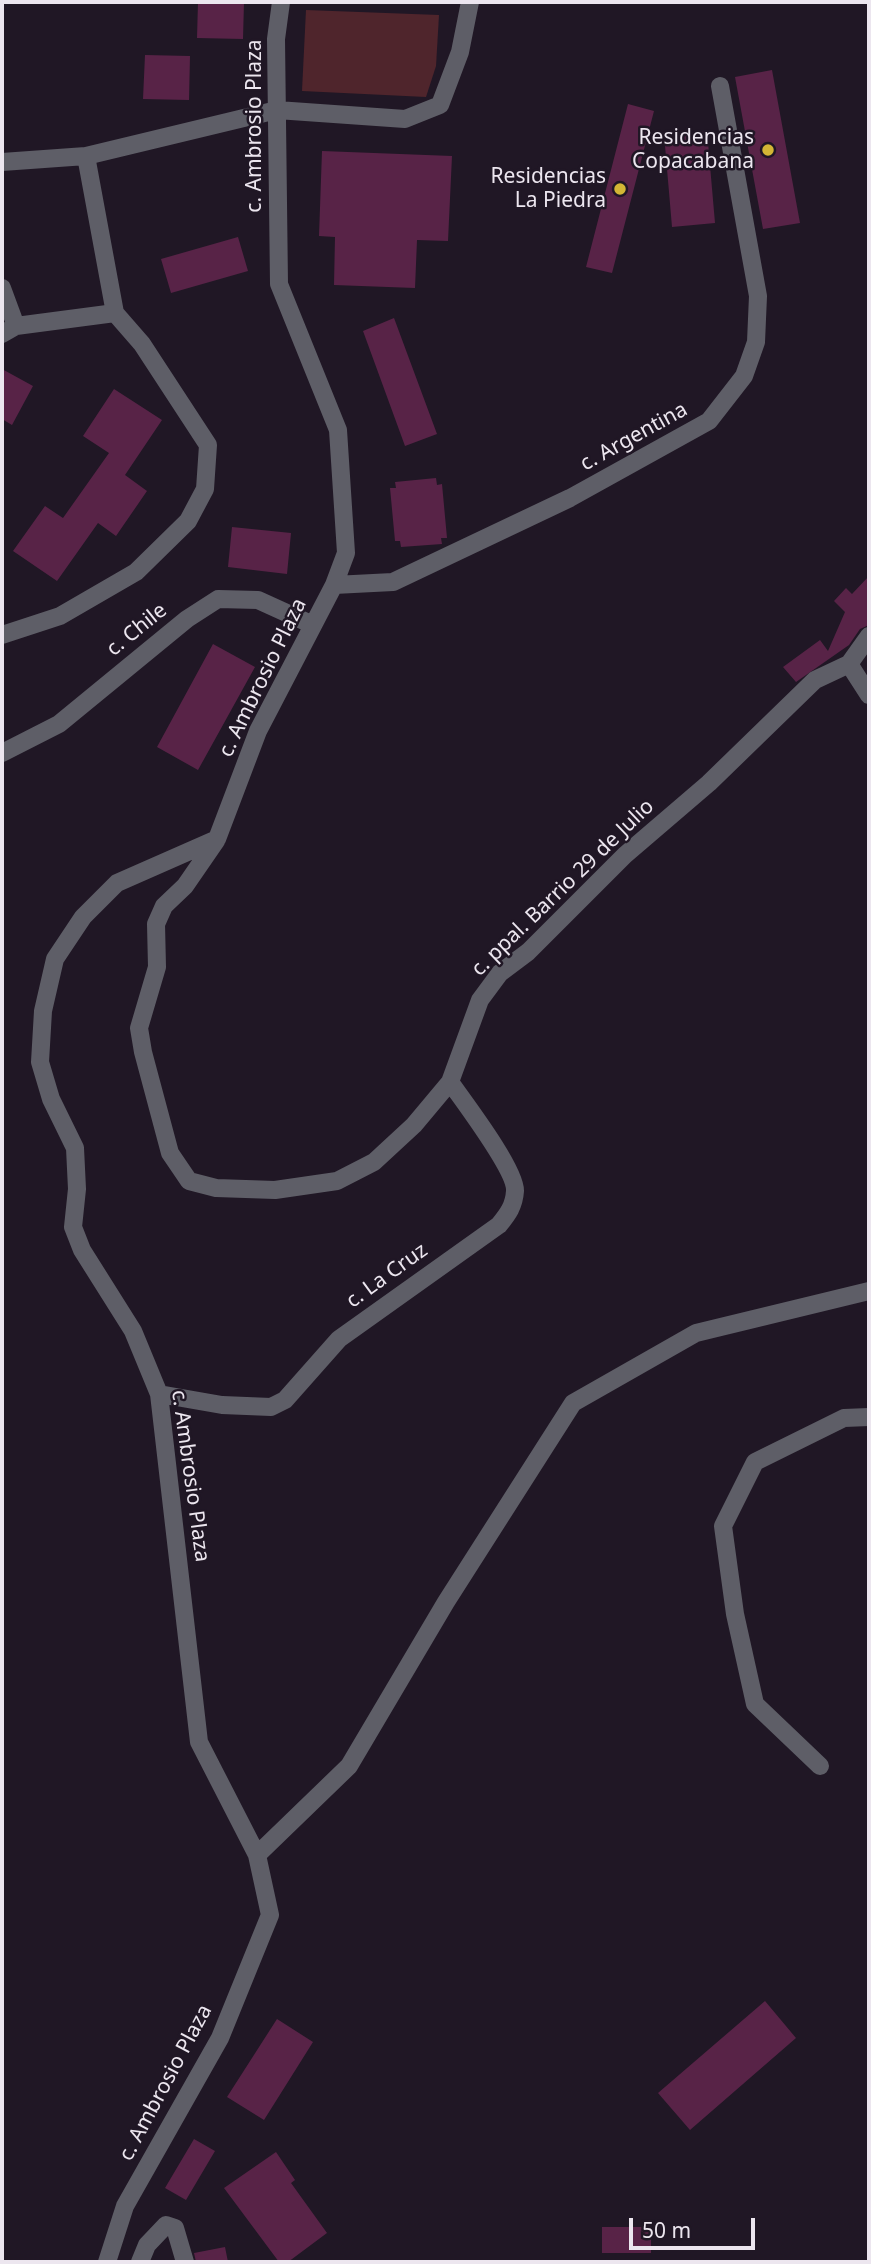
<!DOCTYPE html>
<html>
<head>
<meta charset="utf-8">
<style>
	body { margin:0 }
	#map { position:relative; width:871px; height:2264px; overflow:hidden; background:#201725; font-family:"Noto Sans",sans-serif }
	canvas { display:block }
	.frame { position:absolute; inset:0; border:4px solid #ece6ef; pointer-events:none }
	.scale { position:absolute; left:629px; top:2218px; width:126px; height:32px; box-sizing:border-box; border:4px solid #ece6ef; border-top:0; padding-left:9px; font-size:21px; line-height:24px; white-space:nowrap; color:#ece6ef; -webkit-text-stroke:5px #201725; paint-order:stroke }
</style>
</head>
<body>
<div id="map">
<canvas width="871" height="2264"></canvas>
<div class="frame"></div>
<div class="scale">50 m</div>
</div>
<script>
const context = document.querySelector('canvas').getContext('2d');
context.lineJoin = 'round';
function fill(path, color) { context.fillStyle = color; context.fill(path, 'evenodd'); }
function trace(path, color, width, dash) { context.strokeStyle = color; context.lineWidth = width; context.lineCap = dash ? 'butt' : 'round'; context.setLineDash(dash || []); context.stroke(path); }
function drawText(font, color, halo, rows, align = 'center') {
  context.font = font + ' "Noto Sans",sans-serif'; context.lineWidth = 5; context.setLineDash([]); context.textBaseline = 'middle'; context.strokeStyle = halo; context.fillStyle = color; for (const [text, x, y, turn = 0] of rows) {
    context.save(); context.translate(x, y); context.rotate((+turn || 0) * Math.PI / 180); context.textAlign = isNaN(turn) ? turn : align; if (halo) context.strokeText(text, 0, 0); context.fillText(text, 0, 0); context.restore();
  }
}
const green = new Path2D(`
	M 306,10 L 439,15 L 436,66 L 426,97 L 302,91 Z`);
const building = new Path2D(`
	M 198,2 L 244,2 L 243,39 L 197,38 Z
	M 145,55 L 190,56 L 189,100 L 143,99 Z
	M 772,70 L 800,223 L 763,229 L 735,77 Z
	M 628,104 L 654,111 L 612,273 L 586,267 Z
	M 707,131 L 715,223 L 672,227 L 664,134 Z
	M 322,151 L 452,156 L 448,241 L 417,240 L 415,288 L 334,285 L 335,237 L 319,236 Z
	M 238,237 L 248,271 L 171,293 L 161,259 Z
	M 394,318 L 437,434 L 405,446 L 363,331 Z
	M 2,369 L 33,386 L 12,425 L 2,419 Z
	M 114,389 L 162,420 L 125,475 L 147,491 L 116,536 L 98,523 L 57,581 L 13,551 L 45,506 L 63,518 L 109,453 L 83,436 Z
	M 436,478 L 437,485 L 442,484 L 447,538 L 441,538 L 442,544 L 401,547 L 400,541 L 395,541 L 390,488 L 396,488 L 395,482 Z
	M 232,527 L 291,533 L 287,574 L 228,567 Z
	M 869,576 L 869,625 L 860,629 L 849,645 L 796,682 L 783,667 L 820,640 L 828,651 L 845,612 L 834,601 L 846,588 L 852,594 Z
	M 213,644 L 255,667 L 198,770 L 157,747 Z
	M 765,2001 L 796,2038 L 690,2130 L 658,2093 Z
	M 277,2019 L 313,2042 L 264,2120 L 227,2097 Z
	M 194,2139 L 215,2151 L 186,2200 L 165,2188 Z
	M 276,2152 L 295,2180 L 291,2183 L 327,2233 L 288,2262 L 279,2262 L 224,2188 Z
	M 602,2227 L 651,2227 L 651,2253 L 602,2253 Z
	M 225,2247 L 228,2262 L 196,2262 L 194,2253 Z`);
const minor = new Path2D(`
	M 2,162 L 86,156 L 277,110 L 405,119 L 440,105 L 460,52 L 470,2
	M 2,288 L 16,326
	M 2,334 L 16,326 L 115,313
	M 334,585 L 393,582 L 570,498 L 709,421 L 744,376 L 756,342 L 758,296 L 720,86
	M 2,635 L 60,616 L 136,572 L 188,521 L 205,489 L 208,445 L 142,344 L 115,313 L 86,156
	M 849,664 L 869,695
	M 2,753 L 59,724 L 187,619 L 218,599 L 258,600 L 313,625
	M 216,841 L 185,886 L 164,906 L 156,924 L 157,967 L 139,1028 L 143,1052 L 170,1153 L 189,1181 L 216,1188 L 275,1190 L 337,1181 L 374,1162 L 414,1125 L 450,1082 L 480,1000 L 500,973 L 528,952 L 625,855 L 709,783 L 815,680 L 849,664 L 869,636
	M 159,1394 L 222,1405 L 271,1407 L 285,1400 L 339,1339 L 499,1225 C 508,1214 514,1206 515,1191 C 516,1170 464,1102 450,1082
	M 820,1766 L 755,1704 L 735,1614 L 723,1526 L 755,1462 L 844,1418 L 869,1417
	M 257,1855 L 349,1766 L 446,1602 L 573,1403 L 696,1333 L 869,1291
	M 107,2262 L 125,2206 L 220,2038 L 270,1915 L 257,1855 L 199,1742 L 159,1394 L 133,1331 L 82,1250 L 73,1227 L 77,1189 L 75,1148 L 51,1099 L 40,1062 L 43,1011 L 55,959 L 83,917 L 117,883 L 217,839 L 258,731 L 334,585 L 346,553 L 338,430 L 279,284 L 276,39 L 281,2
	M 140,2262 L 147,2245 L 166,2225 L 175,2228 L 185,2262`);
const markers = [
	[768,150,7,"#d3b635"],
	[620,189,7,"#d3b635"]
];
const streetNames = [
	["c. Ambrosio Plaza",255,126,-90],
	["c. Argentina",634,437,-29],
	["c. Chile",137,630,-39],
	["c. Ambrosio Plaza",263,678,-64],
	["c. ppal. Barrio 29 de Julio",563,888,-44],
	["c. La Cruz",387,1276,-36],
	["c. Ambrosio Plaza",190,1476,82],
	["c. Ambrosio Plaza",166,2083,-62]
];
const poiNames = [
	["Residencias",754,138],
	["Copacabana",754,162],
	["Residencias",606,177],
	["La Piedra",606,201]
];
fill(green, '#4f252c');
fill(building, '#582347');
trace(minor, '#5e5e67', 18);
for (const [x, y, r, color] of markers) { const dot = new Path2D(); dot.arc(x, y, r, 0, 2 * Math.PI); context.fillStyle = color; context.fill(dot); trace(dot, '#201725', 2.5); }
drawText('21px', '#ece6ef', '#201725', streetNames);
drawText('21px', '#ece6ef', '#201725', poiNames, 'right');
</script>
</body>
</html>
